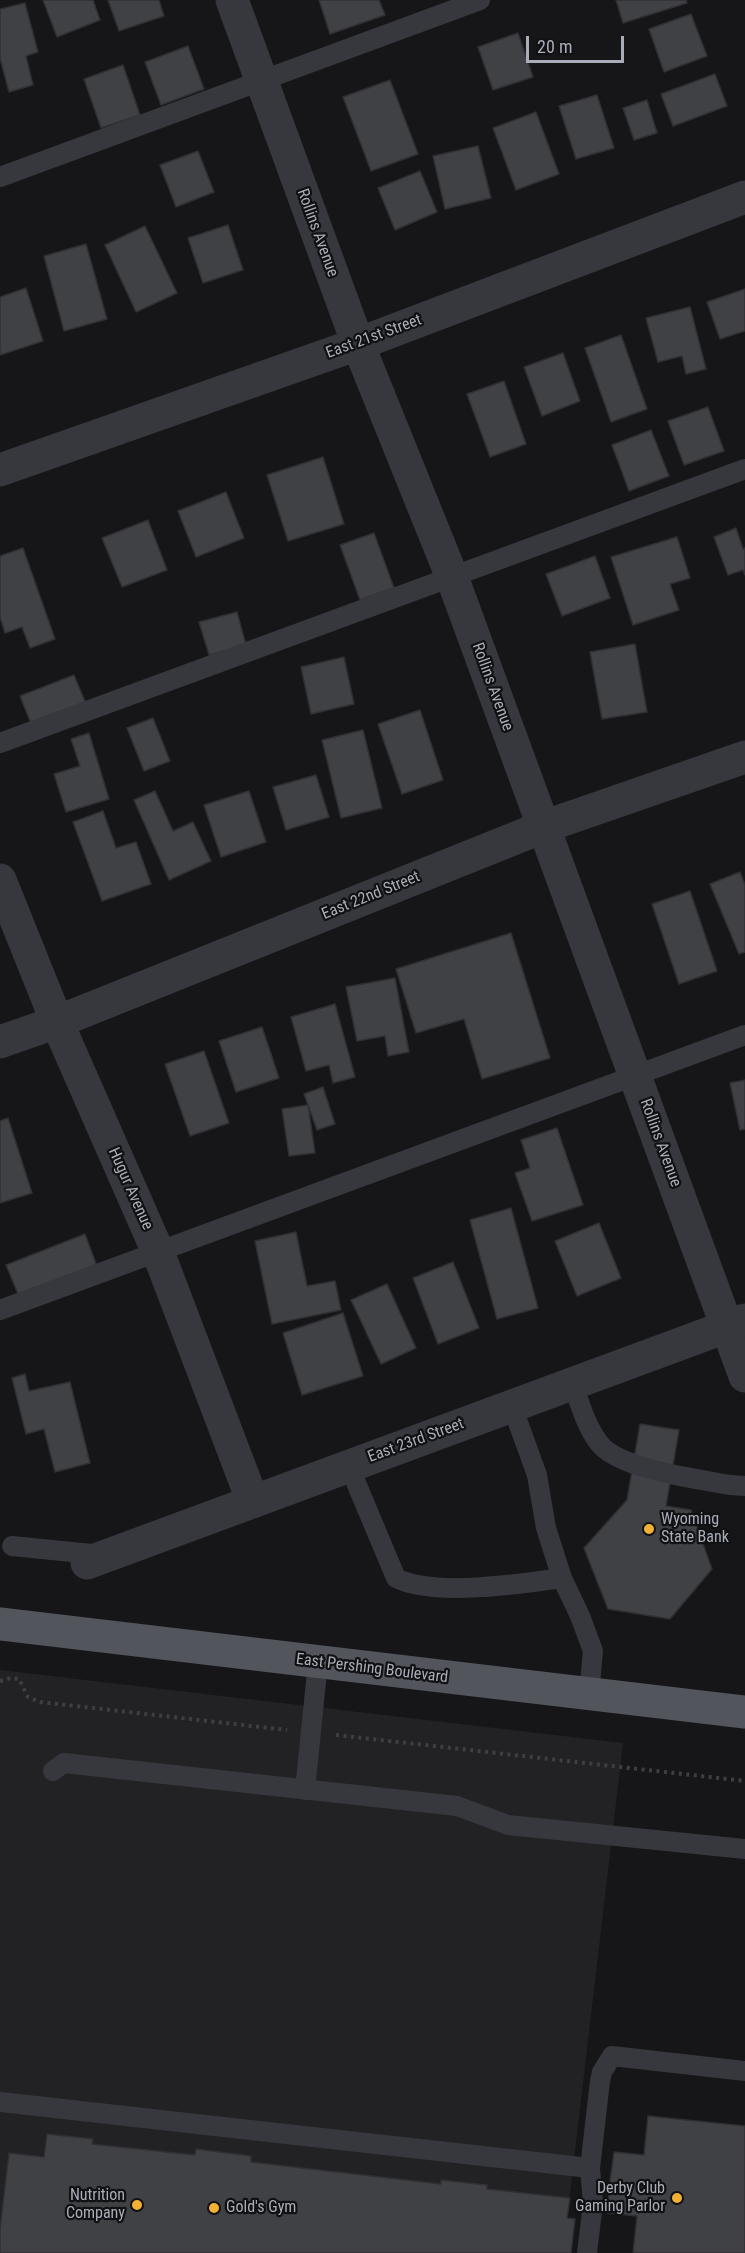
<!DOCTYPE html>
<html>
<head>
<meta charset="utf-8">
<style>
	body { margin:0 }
	#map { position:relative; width:745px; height:2253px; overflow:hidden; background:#161618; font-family:"Roboto Condensed",sans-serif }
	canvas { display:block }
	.scale { position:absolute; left:526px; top:36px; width:98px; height:27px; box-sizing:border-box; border:3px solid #a8adb8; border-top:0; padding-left:8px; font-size:18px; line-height:21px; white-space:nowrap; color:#a8adb8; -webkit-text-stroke:4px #111113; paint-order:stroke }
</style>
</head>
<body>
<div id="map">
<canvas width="745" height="2253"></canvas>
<div class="scale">20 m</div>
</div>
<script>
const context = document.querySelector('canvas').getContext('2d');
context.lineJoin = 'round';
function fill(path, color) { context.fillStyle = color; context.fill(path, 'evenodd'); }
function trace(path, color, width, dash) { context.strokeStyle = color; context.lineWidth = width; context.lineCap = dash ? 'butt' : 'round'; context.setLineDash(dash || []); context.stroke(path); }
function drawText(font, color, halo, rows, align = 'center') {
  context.font = font + ' "Roboto Condensed",sans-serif'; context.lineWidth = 4.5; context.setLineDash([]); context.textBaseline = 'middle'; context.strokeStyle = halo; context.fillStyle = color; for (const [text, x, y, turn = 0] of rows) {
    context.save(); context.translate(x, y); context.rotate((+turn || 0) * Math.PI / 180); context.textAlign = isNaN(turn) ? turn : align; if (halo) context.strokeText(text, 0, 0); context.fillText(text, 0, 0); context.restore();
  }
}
const built = new Path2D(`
	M 0,1670 L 623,1743 L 563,2253 L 0,2253 Z`);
const building = new Path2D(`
	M 43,0 L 93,0 L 100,20 L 57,37 Z
	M 108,0 L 159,0 L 164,16 L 119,31 Z
	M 319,0 L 379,0 L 385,15 L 330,34 Z
	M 616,0 L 686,0 L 687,3 L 623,23 Z
	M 25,3 L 38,52 L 26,56 L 33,85 L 9,92 L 0,58 L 0,9 Z
	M 691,14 L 707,56 L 664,72 L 649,29 Z
	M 518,33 L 533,77 L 493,90 L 478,47 Z
	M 188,46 L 204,89 L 161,105 L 145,62 Z
	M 123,65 L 140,115 L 101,128 L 84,79 Z
	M 715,74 L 727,106 L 673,126 L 661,94 Z
	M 390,80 L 418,154 L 371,171 L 343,97 Z
	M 597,95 L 614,148 L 576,159 L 559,106 Z
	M 647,100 L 657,133 L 634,140 L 623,108 Z
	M 536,112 L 559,174 L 516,190 L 493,128 Z
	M 478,146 L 491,198 L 445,209 L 433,156 Z
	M 198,151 L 214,192 L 176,207 L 160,165 Z
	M 420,171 L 437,212 L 395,230 L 378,188 Z
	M 228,225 L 243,270 L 203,283 L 188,238 Z
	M 145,226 L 177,293 L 136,312 L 105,245 Z
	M 86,244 L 107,319 L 64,331 L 44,256 Z
	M 26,288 L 43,341 L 0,355 L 0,297 Z
	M 745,289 L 745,331 L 720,339 L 707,302 Z
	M 690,307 L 706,369 L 686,374 L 682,356 L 658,362 L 646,318 Z
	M 621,335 L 647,409 L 611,422 L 585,348 Z
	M 563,353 L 580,401 L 542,416 L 524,367 Z
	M 504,381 L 526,444 L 490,457 L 467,394 Z
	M 708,407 L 724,451 L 684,465 L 668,421 Z
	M 651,430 L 669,476 L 629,491 L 612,445 Z
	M 323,457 L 344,524 L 288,541 L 267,475 Z
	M 226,492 L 244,538 L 196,557 L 178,511 Z
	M 148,520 L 167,570 L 122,587 L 102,538 Z
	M 736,528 L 743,549 L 745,548 L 745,575 L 743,570 L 728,575 L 714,537 Z
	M 374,533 L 394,588 L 360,600 L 340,545 Z
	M 677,537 L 690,578 L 670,584 L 679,610 L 633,625 L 611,557 Z
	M 23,548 L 55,639 L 30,648 L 22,627 L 5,633 L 0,617 L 0,556 Z
	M 595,556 L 610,598 L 562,616 L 546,574 Z
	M 237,612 L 246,645 L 209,655 L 199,622 Z
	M 635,644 L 647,712 L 602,719 L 590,652 Z
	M 344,657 L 354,704 L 311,714 L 301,667 Z
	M 74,675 L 86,704 L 32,726 L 20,696 Z
	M 420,710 L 443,780 L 402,794 L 378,724 Z
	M 153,718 L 170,761 L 144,771 L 127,728 Z
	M 363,730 L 382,808 L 341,818 L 322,740 Z
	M 89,733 L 109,799 L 66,812 L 54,774 L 80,766 L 71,739 Z
	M 316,775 L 329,817 L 286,830 L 273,787 Z
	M 155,791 L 173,831 L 193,822 L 211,861 L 169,880 L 134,800 Z
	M 249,791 L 266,842 L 221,857 L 204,805 Z
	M 103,811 L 116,848 L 136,842 L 151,884 L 102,901 L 73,822 Z
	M 740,872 L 745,885 L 745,952 L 739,954 L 710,884 Z
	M 690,891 L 717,971 L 679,984 L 652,904 Z
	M 511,933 L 550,1058 L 482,1079 L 464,1019 L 416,1033 L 396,969 Z
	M 395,978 L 409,1052 L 388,1056 L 385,1036 L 357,1041 L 346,987 Z
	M 335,1004 L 355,1077 L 333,1083 L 329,1065 L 306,1071 L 291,1017 Z
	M 262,1027 L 279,1078 L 236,1092 L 219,1041 Z
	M 204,1051 L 229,1123 L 190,1136 L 165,1064 Z
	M 745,1080 L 745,1129 L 740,1130 L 730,1083 Z
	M 323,1087 L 335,1124 L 317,1130 L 304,1094 Z
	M 308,1105 L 315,1153 L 289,1156 L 282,1109 Z
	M 8,1118 L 32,1193 L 0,1203 L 0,1121 Z
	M 557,1128 L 583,1205 L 532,1221 L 515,1173 L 530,1168 L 521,1140 Z
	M 511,1208 L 538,1308 L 497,1319 L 470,1220 Z
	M 599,1223 L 621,1278 L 577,1296 L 555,1241 Z
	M 296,1232 L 307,1286 L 335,1281 L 341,1310 L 272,1324 L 255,1241 Z
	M 85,1234 L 98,1269 L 20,1299 L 6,1265 Z
	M 453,1262 L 479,1328 L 438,1344 L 413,1278 Z
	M 387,1284 L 416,1348 L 381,1364 L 351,1300 Z
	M 343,1313 L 363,1376 L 302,1395 L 283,1333 Z
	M 25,1374 L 29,1391 L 70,1382 L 90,1463 L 55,1472 L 44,1429 L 26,1434 L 12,1378 Z
	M 640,1424 L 679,1430 L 666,1506 L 691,1510 L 712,1569 L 670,1619 L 608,1609 L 584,1548 L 627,1500 Z
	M 648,2116 L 745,2126 L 745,2253 L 633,2253 L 637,2216 L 607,2213 L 610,2182 L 614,2152 L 644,2155 Z
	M 47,2134 L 93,2139 L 92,2144 L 195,2155 L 196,2149 L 251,2156 L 251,2162 L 441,2184 L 441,2180 L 487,2185 L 487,2189 L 570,2198 L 567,2218 L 575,2219 L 571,2253 L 0,2253 L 0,2229 L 9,2153 L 44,2157 Z`);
const path = new Path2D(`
	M 0,1681 L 11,1678 L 19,1679 L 28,1697 L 40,1702 L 287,1730
	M 336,1735 L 745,1781`);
const service = new Path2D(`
	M 0,177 L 480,0
	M 0,743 L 745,469
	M 0,1310 L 745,1035
	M 573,1384 C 580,1404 586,1426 599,1443 C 618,1469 698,1479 730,1485 L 745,1486
	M 512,1406 L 537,1475 L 546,1528 L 562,1578 L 580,1616 L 593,1651 L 589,1694
	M 349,1466 L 396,1578 C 432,1597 521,1584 562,1578
	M 12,1546 L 102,1555
	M 53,1771 L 64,1763 L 457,1806 L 508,1825 L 745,1849
	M 305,1790 L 318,1662
	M 0,2102 L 590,2168 L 600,2081 L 602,2072 L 612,2056 L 745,2071
	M 587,2253 L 593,2203 L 590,2168`);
const minor = new Path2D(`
	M 232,0 L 358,344 L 452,577 L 745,1376
	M 0,470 L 358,344 L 745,197
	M 0,880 L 57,1022 L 158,1252 L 253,1502
	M 0,1042 L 57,1022 L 543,827 L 745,757
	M 87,1563 L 745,1320`);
const primary = new Path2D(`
	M 0,1624 L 745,1712`);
const markers = [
	[649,1529,6,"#f2b134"],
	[677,2198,6,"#f2b134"],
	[137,2205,6,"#f2b134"],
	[214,2208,6,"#f2b134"]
];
const streetNames = [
	["Rollins Avenue",317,233,70],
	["East 21st Street",374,337,-20],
	["Rollins Avenue",492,687,70],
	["East 22nd Street",371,896,-22],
	["Rollins Avenue",660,1143,70],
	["Hugur Avenue",130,1189,66],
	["East 23rd Street",416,1441,-20],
	["East Pershing Boulevard",372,1669,7]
];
const poiNames = [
	["Wyoming",661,1520],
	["State Bank",661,1538],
	["Derby Club",665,2189,"right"],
	["Gaming Parlor",665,2207,"right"],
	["Nutrition",125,2196,"right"],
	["Company",125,2214,"right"],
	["Gold's Gym",226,2208]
];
fill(built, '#222225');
fill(building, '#404145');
trace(building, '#303034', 1.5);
trace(path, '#3d3f44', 4, [3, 4.5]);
trace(service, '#37383d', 20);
trace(minor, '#37383d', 33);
trace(primary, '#53555c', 33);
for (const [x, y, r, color] of markers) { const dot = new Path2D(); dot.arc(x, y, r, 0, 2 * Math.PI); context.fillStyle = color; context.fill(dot); trace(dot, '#111113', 2); }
drawText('16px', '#a8adb8', '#111113', streetNames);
drawText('16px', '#a8adb8', '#111113', poiNames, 'left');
</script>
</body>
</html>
